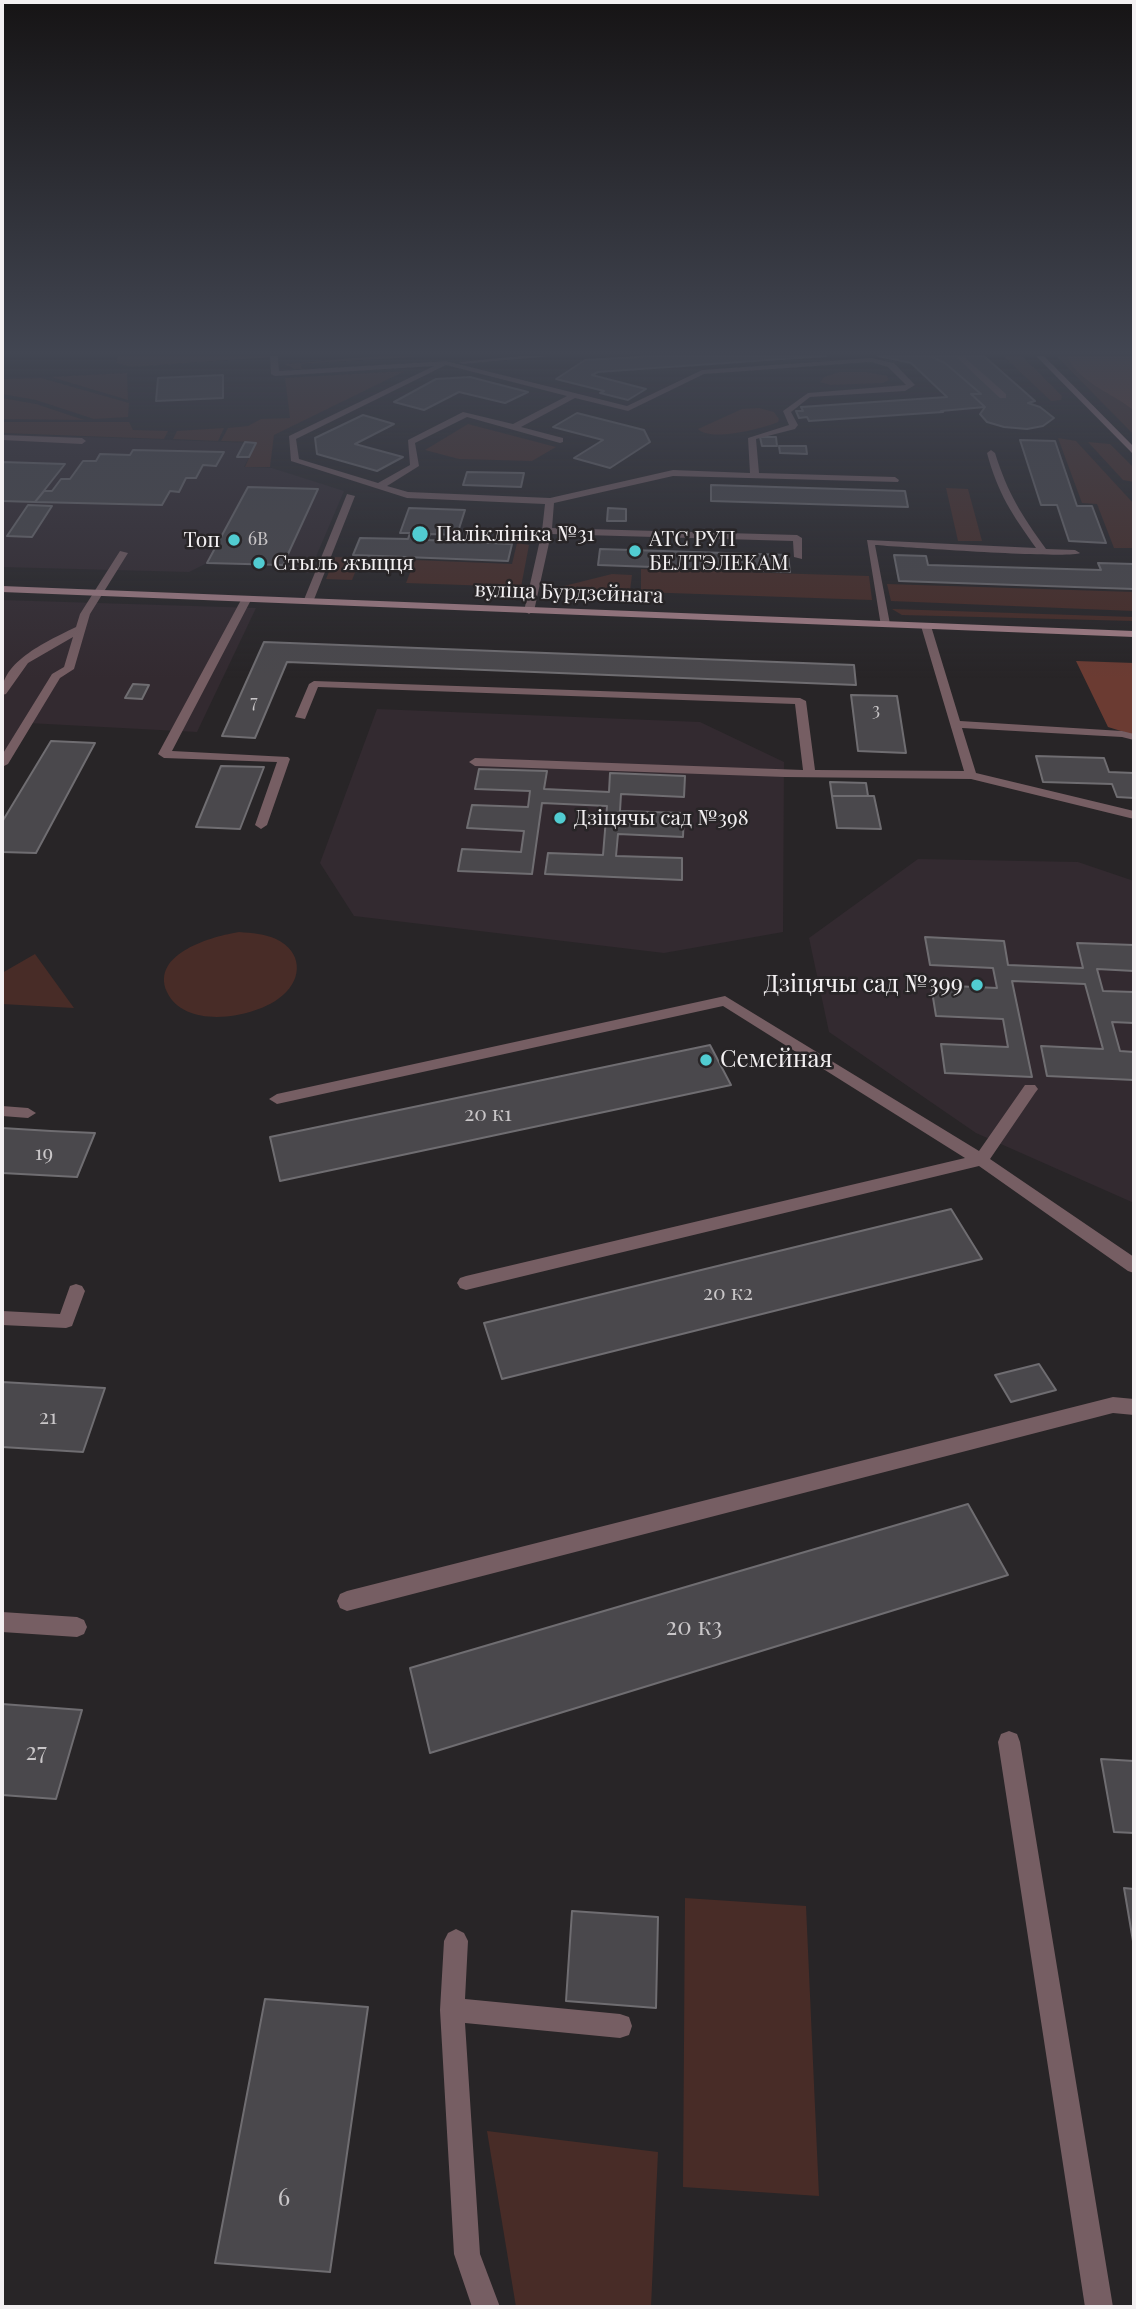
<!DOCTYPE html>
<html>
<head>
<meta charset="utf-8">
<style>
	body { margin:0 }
	#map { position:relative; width:1136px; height:2309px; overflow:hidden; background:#282527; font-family:"Playfair Display",serif }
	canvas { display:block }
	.frame { position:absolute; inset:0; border:4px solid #f3f0f2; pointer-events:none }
</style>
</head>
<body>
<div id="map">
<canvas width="1136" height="2309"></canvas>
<div class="frame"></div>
</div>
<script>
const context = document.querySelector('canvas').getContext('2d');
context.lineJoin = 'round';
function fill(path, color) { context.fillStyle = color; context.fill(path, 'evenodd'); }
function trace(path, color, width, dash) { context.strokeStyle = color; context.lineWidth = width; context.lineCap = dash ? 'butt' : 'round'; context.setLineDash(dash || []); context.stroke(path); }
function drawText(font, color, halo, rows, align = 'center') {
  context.font = font + ' "Playfair Display",serif'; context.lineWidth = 5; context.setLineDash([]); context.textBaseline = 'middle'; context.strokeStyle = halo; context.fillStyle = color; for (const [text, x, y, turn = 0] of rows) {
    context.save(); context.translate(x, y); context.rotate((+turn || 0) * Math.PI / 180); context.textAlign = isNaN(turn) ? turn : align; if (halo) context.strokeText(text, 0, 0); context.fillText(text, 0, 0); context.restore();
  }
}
const built = new Path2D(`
	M 2,434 L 256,443 L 244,467 L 272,468 L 344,491 L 309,573 L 283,565 L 207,563 L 189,572 L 2,567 Z
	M 2,600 L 256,608 L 197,732 L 28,723 L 2,765 Z
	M 377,709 L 700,722 L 784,762 L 783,932 L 664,953 L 354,916 L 320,863 Z
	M 918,859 L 1078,862 L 1134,881 L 1134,1203 L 976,1133 L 829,1032 L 809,938 Z`);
const green = new Path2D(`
	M 118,356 L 271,356 L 271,357 L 131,367 L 116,363 Z
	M 378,356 L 427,356 L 301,364 L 302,369 L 294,369 L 285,364 Z
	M 1003,356 L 1022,356 L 1062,396 L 1061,400 L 1051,401 Z
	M 1056,356 L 1067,356 C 1079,384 1113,392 1134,411 L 1134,435 Z
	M 405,371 L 274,435 L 270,467 L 245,467 L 256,442 L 221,441 L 228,428 L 248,426 L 261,419 L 290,418 L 285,378 Z
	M 839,372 L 866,372 L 887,376 L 889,380 L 883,383 L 830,385 L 820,382 L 824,377 Z
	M 127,373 L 128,400 L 51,377 Z
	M 41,378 L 129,403 L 128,417 L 94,419 L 36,400 L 2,394 L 2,379 Z
	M 2,398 L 36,404 L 84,420 L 2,419 Z
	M 759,408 L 774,412 L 779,419 L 778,422 C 762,429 710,442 698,429 L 742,409 Z
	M 2,422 L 129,422 L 133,430 L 168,431 L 164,439 L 2,433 Z
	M 468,424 L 556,447 L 532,461 L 459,459 L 425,450 Z
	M 224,428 L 218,441 L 173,439 L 177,431 Z
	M 1058,438 L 1076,441 L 1134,504 L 1134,548 L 1114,548 L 1097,504 L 1082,503 Z
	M 1088,442 L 1110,444 L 1134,468 L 1134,482 L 1123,480 Z
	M 946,488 L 968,489 L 982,541 L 958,541 Z
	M 517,543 L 529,545 L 521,587 L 406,583 L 415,560 L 512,564 Z
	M 335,557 L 361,558 L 352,580 L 326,579 Z
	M 641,569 L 869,576 L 872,600 L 641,592 Z
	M 612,574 L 632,575 L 630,591 L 552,589 Z
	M 887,584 L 1134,592 L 1134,611 L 891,601 Z
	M 892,609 L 1134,617 L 1134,621 L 902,615 Z
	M 239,932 C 252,933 265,934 276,939 C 302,951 303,978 283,995 C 258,1018 185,1031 167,992 C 150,953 214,936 239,932 Z
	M 35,954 L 74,1008 L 2,1004 L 2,973 Z
	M 685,1898 L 806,1906 L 819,2196 L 683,2187 Z
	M 487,2131 L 658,2152 L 651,2307 L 516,2307 Z`);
const forest = new Path2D(`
	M 1067,356 L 1134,356 L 1134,411 C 1113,393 1078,383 1067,356 Z
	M 1076,661 L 1134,663 L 1134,735 L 1108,727 Z`);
const building = new Path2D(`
	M 654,356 L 826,356 L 598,372 L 592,375 L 646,389 L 628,400 L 600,393 L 604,391 L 556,379 L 585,360 Z
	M 878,356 L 930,356 L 945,363 L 981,394 L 971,394 L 985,407 L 941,411 L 943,412 L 809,421 L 807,417 L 799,418 L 796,411 L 803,411 L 801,407 L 947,397 L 911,363 Z
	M 930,356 L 984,356 L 1035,401 L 1028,403 L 1040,407 L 1054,418 L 1043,426 L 1027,429 L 1004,427 L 987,422 L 980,414 L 985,407 L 971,394 L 981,394 L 945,363 Z
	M 223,375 L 223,398 L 156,401 L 158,378 Z
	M 470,377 L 528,392 L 505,403 L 459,392 L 424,410 L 394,402 L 436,379 Z
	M 577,413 L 644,430 L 650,442 L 610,468 L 574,458 L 603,440 L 553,427 Z
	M 363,415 L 394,424 L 355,444 L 403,457 L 377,471 L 317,454 L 315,438 Z
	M 760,437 L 776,437 L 777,446 L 762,446 Z
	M 1020,440 L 1055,441 L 1077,506 L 1092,506 L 1106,543 L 1069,541 L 1057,505 L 1041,505 Z
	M 245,442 L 256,443 L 249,457 L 237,457 Z
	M 779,446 L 806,446 L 807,454 L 780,453 Z
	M 133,450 L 224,452 L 216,466 L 203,465 L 196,478 L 186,478 L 179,492 L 170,491 L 162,505 L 35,502 L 44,491 L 52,491 L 61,479 L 70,479 L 83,461 L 96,461 L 100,454 L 130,455 Z
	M 2,462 L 65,464 L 35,502 L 2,501 Z
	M 467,472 L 524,473 L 521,487 L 463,485 Z
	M 711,485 L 905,491 L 908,507 L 711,501 Z
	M 248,487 L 318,489 L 283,565 L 207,563 Z
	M 28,505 L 52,506 L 32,537 L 7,536 Z
	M 409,508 L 465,510 L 457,535 L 430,534 L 428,540 L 512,544 L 508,561 L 353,555 L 360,538 L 408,539 L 410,533 L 400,533 Z
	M 608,508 L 626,509 L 626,521 L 607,521 Z
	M 600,549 L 788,555 L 790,572 L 598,565 Z
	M 894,555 L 926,556 L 928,565 L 1101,570 L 1098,563 L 1134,564 L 1134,589 L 899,581 Z
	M 264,642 L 854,665 L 856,685 L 287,662 L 255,738 L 222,736 Z
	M 133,684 L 149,685 L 142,699 L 125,698 Z
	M 851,695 L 897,696 L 906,753 L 858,751 Z
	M 51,741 L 95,743 L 36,853 L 2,852 L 2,822 Z
	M 1036,756 L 1104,758 L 1109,772 L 1134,773 L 1134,798 L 1117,797 L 1112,784 L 1043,782 Z
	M 221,766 L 264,767 L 240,829 L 196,827 Z
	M 479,769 L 547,771 L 544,789 L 609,792 L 610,773 L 685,776 L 684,797 L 621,794 L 620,811 L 684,813 L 683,837 L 618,834 L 616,856 L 682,858 L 682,880 L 545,874 L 548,853 L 603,855 L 607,806 L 542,803 L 532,874 L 458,871 L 462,849 L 521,852 L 524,831 L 467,828 L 472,805 L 528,807 L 530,791 L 475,789 Z
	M 830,782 L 866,783 L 868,796 L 832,796 Z
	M 832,796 L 874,796 L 881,829 L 837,828 Z
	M 925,937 L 1004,941 L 1008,965 L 1083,968 L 1077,943 L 1134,945 L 1134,971 L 1097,969 L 1103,991 L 1134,992 L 1134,1023 L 1112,1022 L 1120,1051 L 1134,1052 L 1134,1080 L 1047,1076 L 1041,1046 L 1103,1049 L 1085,984 L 1012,981 L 1032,1077 L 945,1073 L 941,1044 L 1008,1047 L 1003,1019 L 936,1016 L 931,985 L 997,988 L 993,968 L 930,965 Z
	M 710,1045 L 731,1085 L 280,1181 L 270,1137 Z
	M 2,1128 L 51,1131 L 95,1133 L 77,1177 L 2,1173 Z
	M 951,1209 L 982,1259 L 502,1379 L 484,1323 Z
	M 1039,1364 L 1056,1390 L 1011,1402 L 995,1375 Z
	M 2,1382 L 105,1388 L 83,1452 L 2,1447 Z
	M 968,1504 L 1008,1575 L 430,1753 L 410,1668 Z
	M 2,1704 L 82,1710 L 56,1799 L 2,1795 Z
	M 1101,1759 L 1134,1761 L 1134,1833 L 1114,1832 Z
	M 1124,1888 L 1134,1889 L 1134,1947 Z
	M 572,1911 L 658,1917 L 656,2008 L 566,2001 Z
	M 265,1999 L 368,2007 L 330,2272 L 215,2263 Z`);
const lane = new Path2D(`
	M 270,356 L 278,356 L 279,371 L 446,361 L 627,406 L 702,370 L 871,358 L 894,363 L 915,385 L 905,391 L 810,397 L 791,412 L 798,425 L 795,429 L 756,439 L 759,473 L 895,477 L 899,480 L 898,482 L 673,476 L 554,503 L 552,528 L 797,535 L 802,538 L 802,559 L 794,557 L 793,541 L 551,534 L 534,611 L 529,614 L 524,611 L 542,531 L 545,504 L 407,498 L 291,461 L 289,436 L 434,366 L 275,376 L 271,374 ZM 871,362 L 888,367 L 906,385 L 808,393 L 783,411 L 789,425 L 748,438 L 750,473 L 673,470 L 550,498 L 408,492 L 387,486 L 419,466 L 415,443 L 467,417 L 560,443 L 563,442 L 563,438 L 521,427 L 575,398 L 628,411 L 704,374 ZM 446,365 L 567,396 L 513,424 L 463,412 L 408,440 L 410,465 L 378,483 L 299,459 L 296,439 Z
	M 521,356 L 552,356 L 463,364 L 459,362 Z
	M 955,356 L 963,356 L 1006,394 L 1006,398 L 1000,398 Z
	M 2,435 L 82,438 L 86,441 L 82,444 L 2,440 Z
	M 991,450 L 995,453 C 1008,494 1021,514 1046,549 L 1075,550 L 1080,553 C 1070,559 902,547 875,545 L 890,624 L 881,626 L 867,540 L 1036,548 C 1012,514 998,494 987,453 Z
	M 347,494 L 355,496 L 313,602 L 304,604 L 303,602 Z
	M 120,551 L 128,553 L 90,614 L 74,669 L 60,678 L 8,764 L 2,767 L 2,755 L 52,674 L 64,667 L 73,637 L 28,663 L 6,694 L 2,695 C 0,661 50,640 76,627 L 80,614 Z
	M 246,597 L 251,600 L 172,751 L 288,757 L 290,759 L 267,825 L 261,829 L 255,825 L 277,762 L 164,758 L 158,754 L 241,600 Z
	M 926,623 L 931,626 L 960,721 L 1122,731 L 1134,734 L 1134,740 L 1122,737 L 962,728 L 976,773 L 1134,811 L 1134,819 L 971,779 L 785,777 L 475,766 L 469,762 L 475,758 L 803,770 L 795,704 L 318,687 L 305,719 L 295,717 L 309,684 L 314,681 L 800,698 L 806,701 L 815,770 L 964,771 L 921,626 Z
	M 725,996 L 979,1151 L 1025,1085 L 1035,1085 L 1038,1089 L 1035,1093 L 990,1159 L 1134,1257 L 1134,1273 L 1128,1271 L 979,1166 L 466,1290 L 460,1288 L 457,1283 L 460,1278 L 466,1276 L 965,1158 L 723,1006 L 277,1104 L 269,1099 L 277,1094 Z
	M 2,1106 L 28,1108 L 36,1113 L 28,1118 L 2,1116 Z
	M 76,1284 L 82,1286 L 85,1291 L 72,1326 L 66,1328 L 2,1325 L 2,1311 L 60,1314 L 70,1286 Z
	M 1113,1397 L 1134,1399 L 1134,1415 L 1113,1413 L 347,1611 L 340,1608 L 337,1601 L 340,1594 L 347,1591 Z
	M 2,1612 L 77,1617 L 84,1620 L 87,1627 L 84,1634 L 77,1637 L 2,1632 Z
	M 1009,1731 L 1017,1734 L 1020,1742 L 1113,2307 L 1085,2307 L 998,1742 L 1001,1734 Z
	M 456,1929 L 464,1933 L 468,1941 L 465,1999 L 620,2014 L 629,2017 L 632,2026 L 629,2035 L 620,2038 L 465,2023 L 480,2254 L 500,2307 L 472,2307 L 454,2254 L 440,2010 L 444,1941 L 448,1933 Z`);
const secondary = new Path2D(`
	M 1036,356 L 1044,356 L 1134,447 L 1134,455 Z
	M 2,586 L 1134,631 L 1134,637 L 2,592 Z`);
const markers = [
	[420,534,9,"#51ccd1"],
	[234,540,7,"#51ccd1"],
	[635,551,7,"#51ccd1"],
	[259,563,7,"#51ccd1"],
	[560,818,7,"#51ccd1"],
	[977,985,7,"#51ccd1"],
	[706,1060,7,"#51ccd1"]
];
const farNumbernames = [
	["6В",258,539],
	["7",254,702],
	["3",876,710]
];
const farPoinames = [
	["Паліклініка №31",436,534],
	["АТС РУП",649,539],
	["БЕЛТЭЛЕКАМ",649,563],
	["Топ",220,540,"right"],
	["Стыль жыцця",273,563],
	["Дзіцячы сад №398",574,818]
];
const farStreetnames = [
	["вуліца Бурдзейнага",569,593,2]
];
const numberNames = [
	["20 к1",488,1114],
	["19",44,1153],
	["20 к2",728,1293],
	["21",48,1417]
];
const poiNames = [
	["Дзіцячы сад №399",963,985],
	["Семейная",720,1060,"left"]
];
const nearNumbernames = [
	["20 к3",694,1628],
	["27",36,1753],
	["6",284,2199]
];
fill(built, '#332a30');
fill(green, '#482c27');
fill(forest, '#6b3b32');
fill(building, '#4a484c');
trace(building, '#6f6d71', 2);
fill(lane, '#765e63');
fill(secondary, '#a37e86');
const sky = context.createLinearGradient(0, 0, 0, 679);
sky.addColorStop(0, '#161415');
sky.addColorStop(0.52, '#424652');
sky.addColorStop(1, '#42465200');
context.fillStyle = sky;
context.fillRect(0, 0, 1136, 679);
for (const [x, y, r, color] of markers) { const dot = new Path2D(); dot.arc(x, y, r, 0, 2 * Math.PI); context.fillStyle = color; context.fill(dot); trace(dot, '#282527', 2.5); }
drawText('18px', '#c9c6c8', null, farNumbernames);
drawText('21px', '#f3f0f2', '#282527', farPoinames, 'left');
drawText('21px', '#f3f0f2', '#282527', farStreetnames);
drawText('21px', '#c9c6c8', null, numberNames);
drawText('24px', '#f3f0f2', '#282527', poiNames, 'right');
drawText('24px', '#c9c6c8', null, nearNumbernames);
</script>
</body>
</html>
